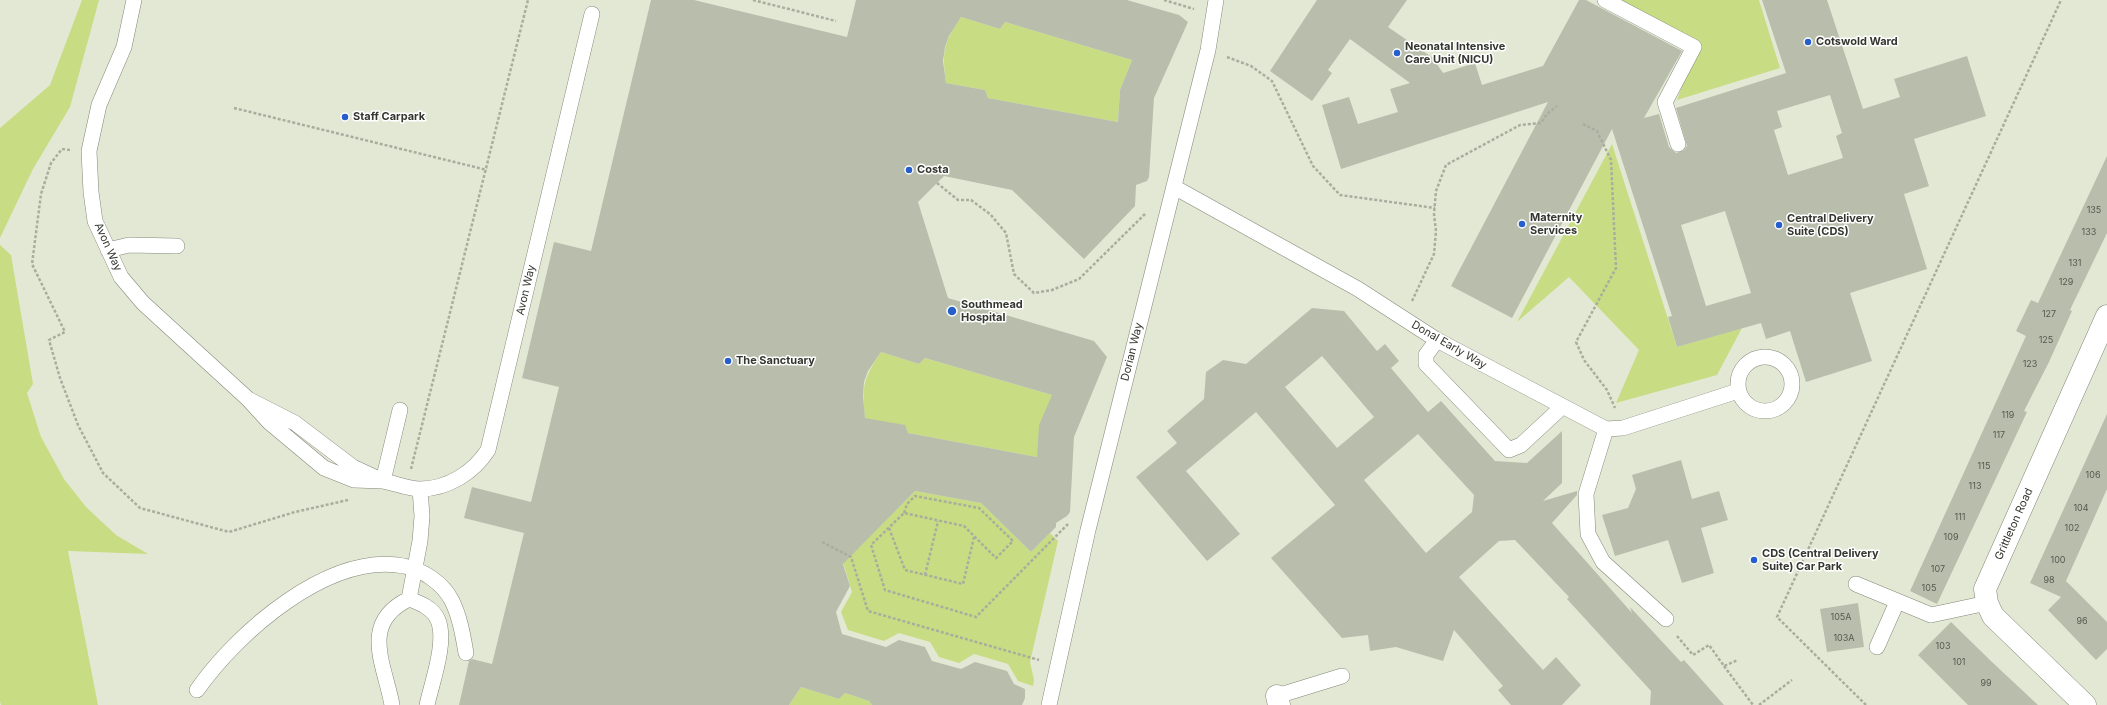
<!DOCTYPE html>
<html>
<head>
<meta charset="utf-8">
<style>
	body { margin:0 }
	canvas { display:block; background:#e3e8d5 }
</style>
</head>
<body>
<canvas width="2107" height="705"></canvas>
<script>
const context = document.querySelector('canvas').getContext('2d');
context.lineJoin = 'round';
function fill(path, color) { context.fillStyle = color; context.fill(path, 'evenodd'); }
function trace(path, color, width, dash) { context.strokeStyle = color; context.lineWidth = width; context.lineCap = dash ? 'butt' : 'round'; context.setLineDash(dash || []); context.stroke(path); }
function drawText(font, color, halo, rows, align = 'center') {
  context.font = font + ' Inter,sans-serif'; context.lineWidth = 3; context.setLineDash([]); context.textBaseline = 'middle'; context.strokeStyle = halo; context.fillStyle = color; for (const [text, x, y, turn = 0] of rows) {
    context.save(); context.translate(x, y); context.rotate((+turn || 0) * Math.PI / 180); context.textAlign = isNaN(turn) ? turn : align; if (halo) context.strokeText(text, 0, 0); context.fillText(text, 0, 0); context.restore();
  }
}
const green = new Path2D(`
	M 82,0 L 99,0 L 70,107 L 33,169 L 0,238 L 0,128 L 50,85 Z
	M 1613,0 L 1759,0 L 1780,68 L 1677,100 L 1681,89 L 1676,84 L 1697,42 Z
	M 961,17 L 1000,29 L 1005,22 L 1132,60 L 1120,90 L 1118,122 L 988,98 L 985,90 L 946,83 C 942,51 943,44 961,17 Z
	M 1612,144 L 1677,347 L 1742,328 L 1717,375 L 1616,403 L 1639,350 L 1569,277 L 1517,322 Z
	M 0,245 L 11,255 L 33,384 L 27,393 L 41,437 L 64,479 L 86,507 L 116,535 L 148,554 L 68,551 L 98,705 L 1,705 L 0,701 Z
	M 881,352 L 919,364 L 925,358 L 1052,395 L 1037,457 L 908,433 L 865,418 C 862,385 863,379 881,352 Z
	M 915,491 L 981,503 L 1031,552 L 1050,533 L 1058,541 L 1030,662 L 1034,680 L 1033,686 L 1018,681 L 1008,664 L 974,654 L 959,663 L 939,657 L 930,642 L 899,633 L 884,641 L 848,630 L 841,612 L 852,592 L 843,562 L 828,535 L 856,550 Z
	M 801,687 L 839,699 L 845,693 L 869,701 L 872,705 L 789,705 Z`);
const building = new Path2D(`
	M 651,0 L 694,0 L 847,37 L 856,0 L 1127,0 L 1179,15 L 1188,22 L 1154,98 L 1149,177 L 1147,181 L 1136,185 L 1135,206 L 1084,259 L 1012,190 L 944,176 L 918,202 L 948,298 L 1094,341 L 1107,357 L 1074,437 L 1070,512 L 1067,516 L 1056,523 L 1056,527 L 1031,552 L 981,503 L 915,491 L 843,564 L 850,586 L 836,612 L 842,634 L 886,647 L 899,640 L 925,647 L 932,661 L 961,669 L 975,662 L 1007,671 L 1014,684 L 1025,689 L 1025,698 L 1022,705 L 872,705 L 869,701 L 845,693 L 839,699 L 801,687 L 789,705 L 459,705 L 469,661 L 472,659 L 492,664 L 524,533 L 464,518 L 472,487 L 531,502 L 559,387 L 522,378 L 554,242 L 591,251 ZM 961,17 L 1000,29 L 1005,22 L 1132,60 L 1120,90 L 1118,122 L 988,98 L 985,90 L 946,83 L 943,61 L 945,47 L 949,36 ZM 881,352 L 919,364 L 925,358 L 1052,395 L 1039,425 L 1037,457 L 908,433 L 905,425 L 865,418 L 863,396 L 864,382 L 868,371 Z
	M 1317,0 L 1407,0 L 1388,27 L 1433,58 L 1443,73 L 1475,63 L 1482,85 L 1543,66 L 1579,0 L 1586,0 L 1682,51 L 1644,118 L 1659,114 L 1669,147 L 1676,153 L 1684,150 L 1687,146 L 1676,108 L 1786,73 L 1762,0 L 1827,0 L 1863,109 L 1900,97 L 1894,79 L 1967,56 L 1986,116 L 1914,139 L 1929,186 L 1904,194 L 1927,269 L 1850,293 L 1872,361 L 1806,382 L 1790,331 L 1766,339 L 1761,323 L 1677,347 L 1668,317 L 1672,316 L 1612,129 L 1512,318 L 1451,286 L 1548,102 L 1341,169 L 1322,105 L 1349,97 L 1358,124 L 1398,112 L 1390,89 L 1410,83 L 1350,39 L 1328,70 L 1332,73 L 1312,101 L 1270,71 ZM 1830,95 L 1842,133 L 1836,136 L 1843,158 L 1788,175 L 1774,130 L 1782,127 L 1777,111 ZM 1725,211 L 1751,293 L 1706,306 L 1681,225 Z
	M 2107,156 L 2107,233 L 2070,310 L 2072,311 L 2049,362 L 2024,411 L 2027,412 L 1937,604 L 1910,591 L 2026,336 L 2016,331 L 2031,300 L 2038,303 Z
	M 1312,308 L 1344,311 L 1377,351 L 1385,344 L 1399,361 L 1391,368 L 1428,412 L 1441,401 L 1495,461 L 1527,463 L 1562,431 L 1562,483 L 1543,501 L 1577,491 L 1577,495 L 1552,523 L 1632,613 L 1630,607 L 1681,662 L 1684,660 L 1724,705 L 1650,705 L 1651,691 L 1567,599 L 1569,597 L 1515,540 L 1499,541 L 1459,577 L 1543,670 L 1556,657 L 1581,685 L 1562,705 L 1511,705 L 1498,690 L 1503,686 L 1454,630 L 1443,661 L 1396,647 L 1370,651 L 1368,635 L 1342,638 L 1271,558 L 1335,505 L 1256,412 L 1186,471 L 1240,534 L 1207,561 L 1136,477 L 1177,443 L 1167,431 L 1204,399 L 1206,372 L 1223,360 L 1246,364 ZM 1322,356 L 1374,417 L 1337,448 L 1285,387 ZM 1418,434 L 1474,495 L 1472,512 L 1426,553 L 1364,480 Z
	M 2107,414 L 2107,489 L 2066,581 L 2107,622 L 2107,649 L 2096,660 L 2048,610 L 2061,597 L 2030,583 Z
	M 1681,460 L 1692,499 L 1719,491 L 1728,520 L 1701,528 L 1714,573 L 1682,583 L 1668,540 L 1615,556 L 1602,515 L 1628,508 L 1636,489 L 1632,475 Z
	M 1858,603 L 1864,647 L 1827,652 L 1820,609 Z
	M 1951,622 L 1992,662 L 2038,705 L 1968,705 L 1918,655 Z`);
const path = new Path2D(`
	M 753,0 L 836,21
	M 1164,0 L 1194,9
	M 1227,57 L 1251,66 L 1272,81 L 1313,166 L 1340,195 L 1435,208
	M 234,108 L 487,170
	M 1583,124 L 1597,131 L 1611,160 L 1616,268 L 1576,342 L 1584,360 L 1607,390 L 1615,408
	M 70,150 L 62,149 L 51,163 L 41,194 L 32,264 L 65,332 L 49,340 L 60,378 L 78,425 L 103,473 L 140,508 L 229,532 L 295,512 L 348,500
	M 937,183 L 958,200 L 971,200 L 990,214 L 1006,233 L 1014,274 L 1034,293 L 1052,290 L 1079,279 L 1145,214
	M 1412,301 L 1434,254 L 1436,231 L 1434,214 L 1436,191 L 1446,165 L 1520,125 L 1541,123 L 1547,114 L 1557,106
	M 411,469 L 528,0
	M 904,513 L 907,504 L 915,496 L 979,508 L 1013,541 L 996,558 L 964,526 L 904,513 L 871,545 L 885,590 L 976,617 L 1068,524
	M 889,528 L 905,570 L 963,584 L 974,537
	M 822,542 L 851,557 L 868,611 L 1039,660
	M 925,575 L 938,521
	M 1677,636 L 1693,655 L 1709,645 L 1724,666 L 1738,660
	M 1724,666 L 1753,705
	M 1759,705 L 1792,680
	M 1866,705 L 1777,617 L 2061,0`);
const service = new Path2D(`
	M 134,0 L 124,47 L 99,105 L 89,151 L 91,192 L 95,221 L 121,277 L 143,303 L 248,399 L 269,422 L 324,468 L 354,480 L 383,481 L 353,467 L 295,423 L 248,399
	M 1605,0 L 1694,47 L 1665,102 L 1678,144
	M 1174,187 L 1358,289 L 1437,340 L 1606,429 L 1623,428 L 1738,391
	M 108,250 L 129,245 L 177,246
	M 1437,340 L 1426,355 L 1426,364 L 1509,450 L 1521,445 L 1562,407
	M1738 384a27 27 0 1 1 54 0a27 27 0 1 1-54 0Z
	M 400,410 L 383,481 C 395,483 408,489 420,489 C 448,489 474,472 488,450 L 592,14
	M 1606,429 L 1586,494 L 1588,534 L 1603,562 L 1666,619
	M 1856,584 L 1931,615 L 1987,603
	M 409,599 L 420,541 L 422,516 L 420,489
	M 1877,647 L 1897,602
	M 197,690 C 237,633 328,552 404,566 C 423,570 443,583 452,601 C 460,617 463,636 466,653
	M 1277,696 L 1342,676
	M 392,705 C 385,665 359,623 409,599 C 420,603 433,608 438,620 C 447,642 432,682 427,705
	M 1049,705 L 1088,530 L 1208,50 L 1216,0`);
const minor = new Path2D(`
	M 1277,696 L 1279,705
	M 2085,705 L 1993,616 L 1987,603 L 1985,589 L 2107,316`);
const markers = [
	[1808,42,4,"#265ecb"],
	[1397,53,4,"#265ecb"],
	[345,117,4,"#265ecb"],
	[909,170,4,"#265ecb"],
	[1522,224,4,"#265ecb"],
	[1779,225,4,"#265ecb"],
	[952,311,5,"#265ecb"],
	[728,361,4,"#265ecb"],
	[1754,560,4,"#265ecb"]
];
const numberNames = [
	["135",2094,210],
	["133",2089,232],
	["131",2075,263],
	["129",2066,282],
	["127",2049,314],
	["125",2046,340],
	["123",2030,364],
	["119",2008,415],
	["117",1999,435],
	["115",1984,466],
	["106",2093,475],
	["113",1975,486],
	["104",2081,508],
	["111",1960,517],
	["102",2072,528],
	["109",1951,537],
	["100",2058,560],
	["107",1938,569],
	["98",2049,580],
	["105",1929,588],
	["105A",1841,617],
	["96",2082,621],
	["103A",1844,638],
	["103",1943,646],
	["101",1959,662],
	["99",1986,683]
];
const poiNames = [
	["Cotswold Ward",1816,42],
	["Neonatal Intensive",1405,47],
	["Care Unit (NICU)",1405,60],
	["Staff Carpark",353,117],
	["Costa",917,170],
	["Maternity",1530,218],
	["Services",1530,231],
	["Central Delivery",1787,219],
	["Suite (CDS)",1787,232],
	["Southmead",961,305],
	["Hospital",961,318],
	["The Sanctuary",736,361],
	["CDS (Central Delivery",1762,554],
	["Suite) Car Park",1762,567]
];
const streetNames = [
	["Avon Way",108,247,66],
	["Avon Way",526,290,-77],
	["Donal Early Way",1449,345,30],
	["Dorian Way",1132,352,-76],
	["Grittleton Road",2014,524,-66]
];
fill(green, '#c8dd83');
fill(building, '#b9beac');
trace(service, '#838877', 16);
trace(minor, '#838877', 23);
trace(path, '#a9ad9e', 2.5, [3, 2]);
trace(service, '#fff', 15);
trace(minor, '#fff', 22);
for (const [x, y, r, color] of markers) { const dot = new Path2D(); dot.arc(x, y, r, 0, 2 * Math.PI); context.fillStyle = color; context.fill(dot); trace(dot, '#fff', 1.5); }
drawText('9px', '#55584e', null, numberNames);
drawText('bold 11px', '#34362f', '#fff', poiNames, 'left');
drawText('11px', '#34362f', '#fff', streetNames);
</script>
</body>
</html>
